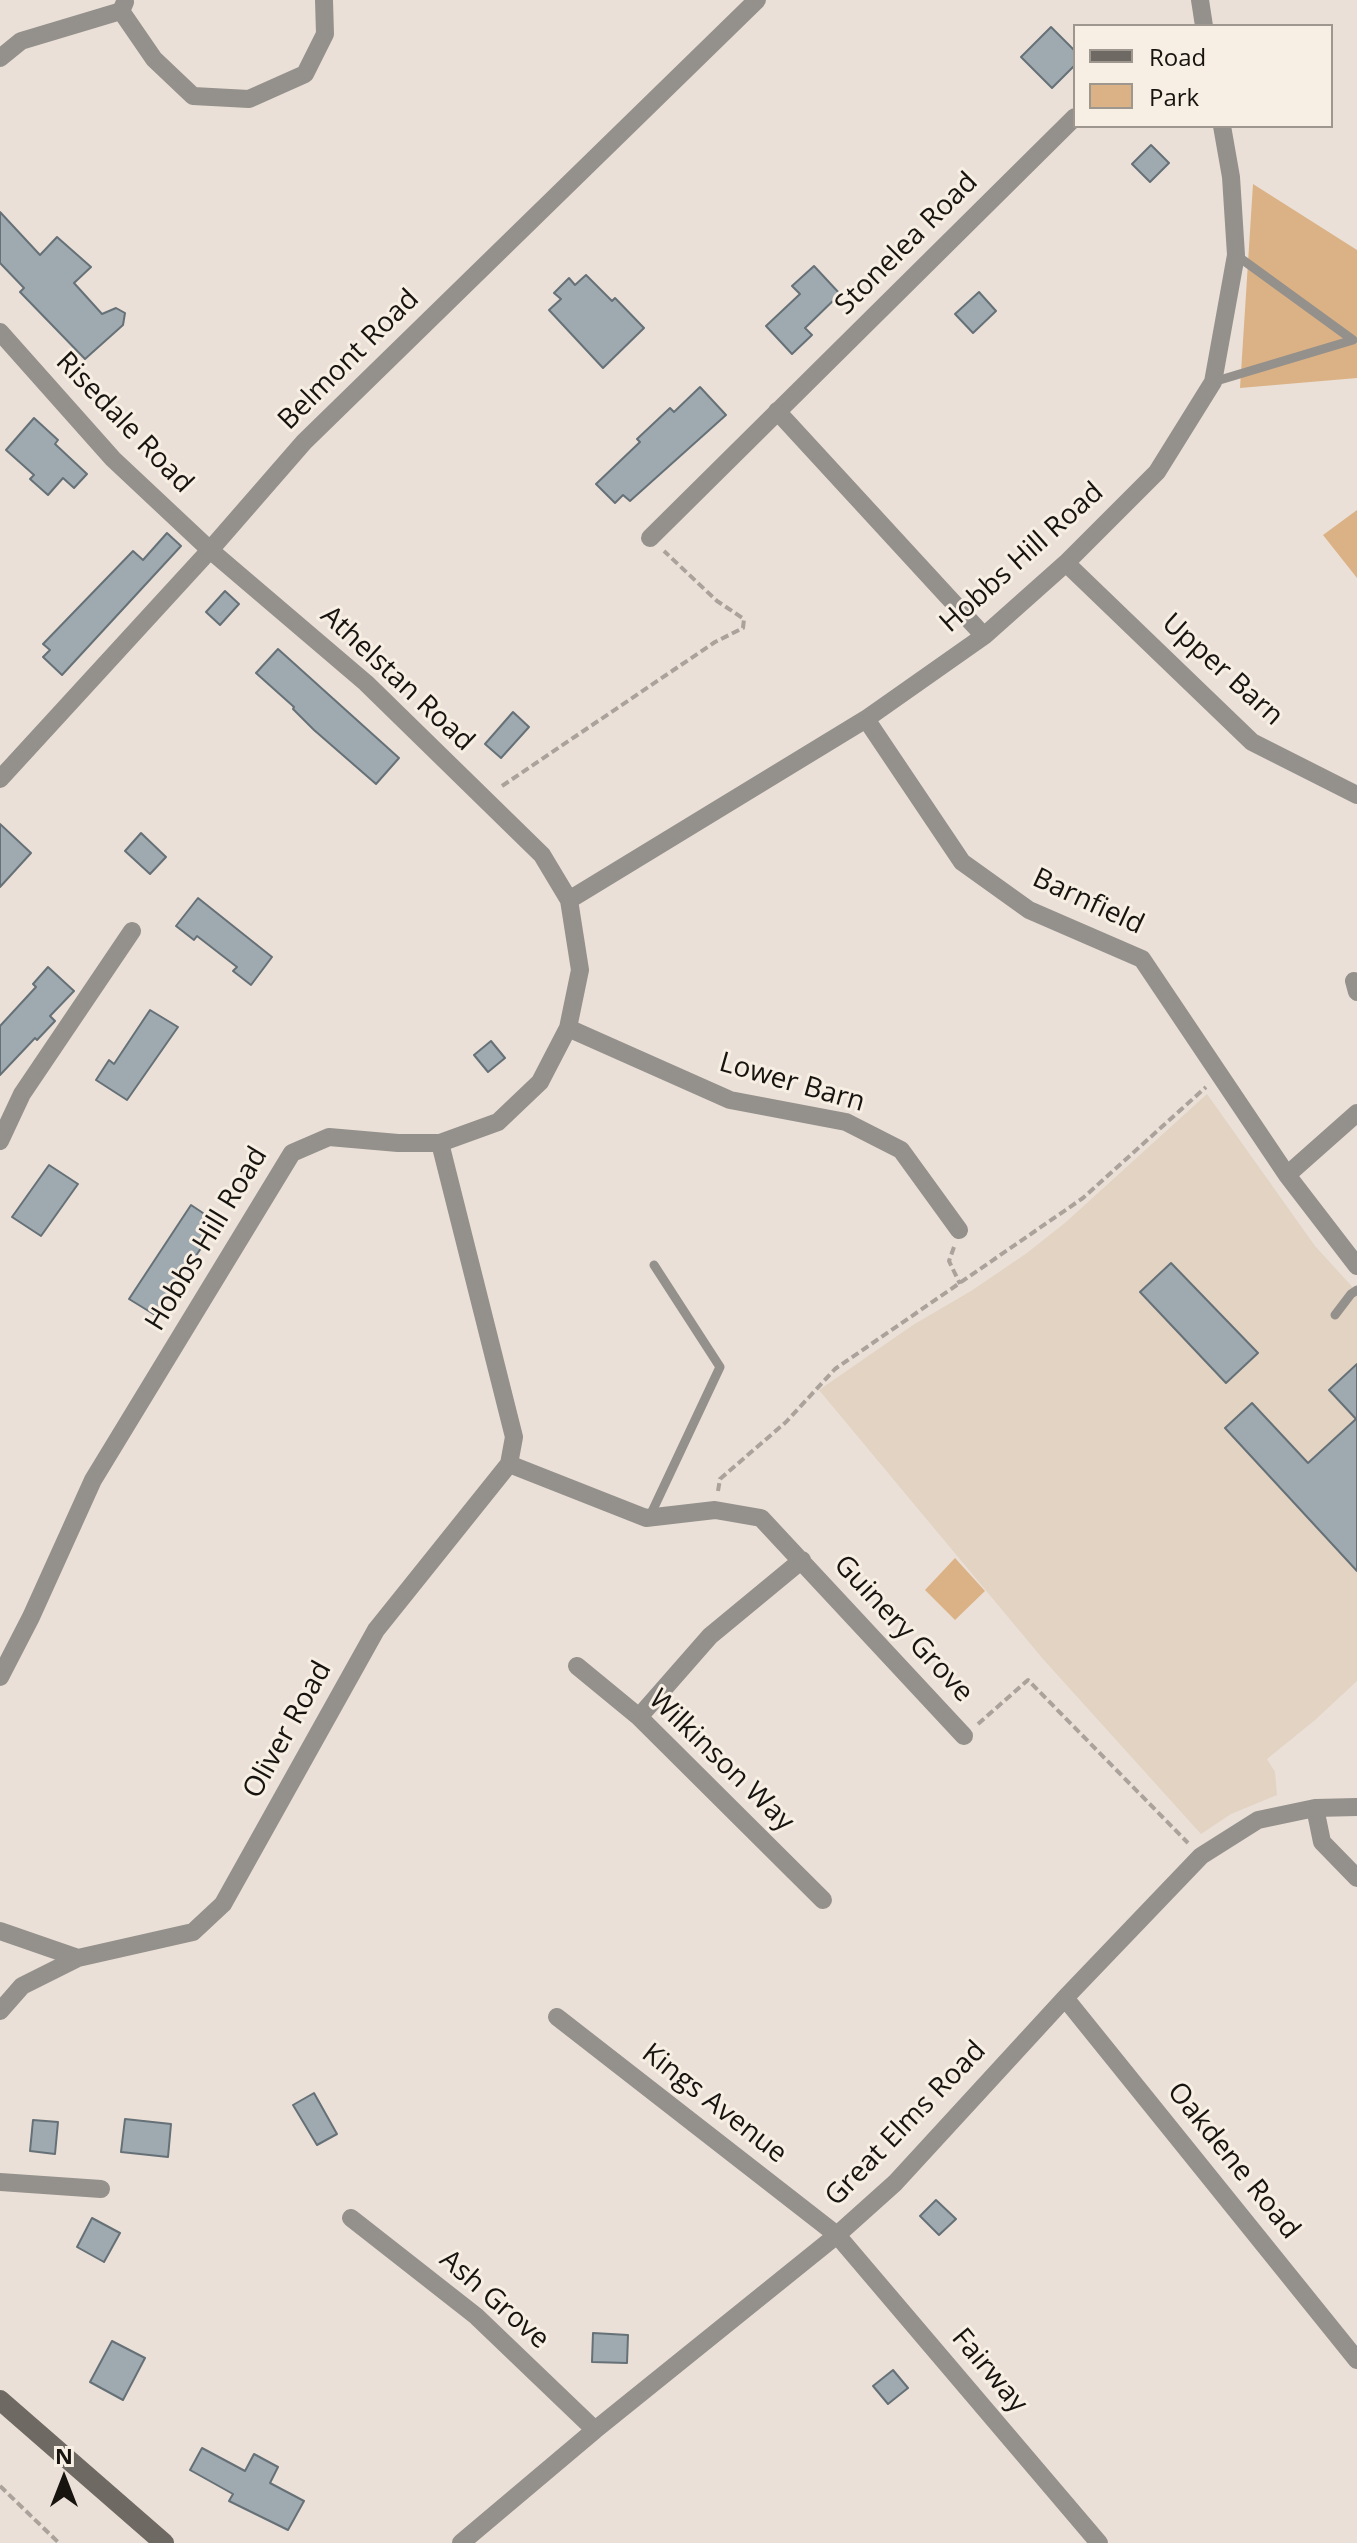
<!DOCTYPE html>
<html>
<head>
<meta charset="utf-8">
<style>
	body { margin:0 }
	#map { position:relative; width:1357px; height:2543px; overflow:hidden; background:#eae0d7; font-family:"Open Sans",sans-serif }
	canvas { display:block }
	.legend { position:absolute; left:1073px; top:24px; width:260px; height:104px; box-sizing:border-box; background:#f7eee4; border:2px solid #9d978f; margin:0; padding:10px 14px; list-style:none; font-size:24px; color:#171410 }
	.legend li { display:flex; align-items:center; gap:16px; height:40px }
	.legend b { width:40px; border:2px solid #9d978f }
	.north { position:absolute; left:24px; top:2439px; width:80px; height:80px; -webkit-text-stroke:6px #f7eee4; paint-order:stroke; rotate:0deg; font-size:22px; font-weight:700; line-height:32px; text-align:center; color:#171410 }
	.north::after { content:''; display:block; margin:auto; width:28px; height:36px; background:#171410; clip-path:polygon(50% 0,100% 100%,50% 72%,0 100%) }
</style>
</head>
<body>
<div id="map">
<canvas width="1357" height="2543"></canvas>
<ul class="legend">
<li><b style="height:10px;background:#6f6963"></b>Road</li>
<li><b style="height:22px;background:#dbb286"></b>Park</li>
</ul>
<div class="north">N</div>
</div>
<script>
const context = document.querySelector('canvas').getContext('2d');
context.lineJoin = 'round';
function fill(path, color) { context.fillStyle = color; context.fill(path, 'evenodd'); }
function trace(path, color, width, dash) { context.strokeStyle = color; context.lineWidth = width; context.lineCap = dash ? 'butt' : 'round'; context.setLineDash(dash || []); context.stroke(path); }
function drawText(font, color, halo, rows, align = 'center') {
  context.font = font + ' "Open Sans",sans-serif'; context.lineWidth = 6; context.setLineDash([]); context.textBaseline = 'middle'; context.strokeStyle = halo; context.fillStyle = color; for (const [text, x, y, turn = 0] of rows) {
    context.save(); context.translate(x, y); context.rotate((+turn || 0) * Math.PI / 180); context.textAlign = isNaN(turn) ? turn : align; if (halo) context.strokeText(text, 0, 0); context.fillText(text, 0, 0); context.restore();
  }
}
const built = new Path2D(`
	M 1207,1094 L 1315,1246 L 1357,1292 L 1357,1681 L 1315,1720 L 1267,1759 L 1275,1772 L 1277,1795 L 1231,1814 L 1201,1834 L 1043,1659 L 819,1390 L 913,1325 L 971,1291 L 1027,1253 L 1066,1222 Z`);
const green = new Path2D(`
	M 1253,184 L 1357,250 L 1357,378 L 1240,388 Z
	M 1357,510 L 1357,578 L 1323,535 Z
	M 955,1558 L 985,1591 L 955,1620 L 925,1590 Z`);
const building = new Path2D(`
	M 1051,27 L 1075,51 L 1075,65 L 1052,88 L 1021,57 Z
	M 1151,145 L 1169,163 L 1150,182 L 1132,164 Z
	M 0,212 L 40,255 L 57,237 L 91,267 L 74,283 L 102,314 L 116,308 L 125,313 L 123,325 L 85,359 L 20,292 L 24,288 L 0,263 Z
	M 814,266 L 840,294 L 805,328 L 812,335 L 792,354 L 766,326 L 800,294 L 792,286 Z
	M 586,275 L 612,301 L 615,298 L 644,328 L 603,368 L 549,310 L 561,299 L 554,293 L 569,278 L 575,285 Z
	M 979,292 L 996,311 L 973,333 L 955,314 Z
	M 700,387 L 726,415 L 630,501 L 623,495 L 615,503 L 596,484 L 640,442 L 637,439 L 670,408 L 674,412 Z
	M 34,418 L 58,440 L 55,444 L 87,474 L 74,488 L 63,478 L 48,495 L 30,479 L 34,475 L 6,450 Z
	M 167,533 L 181,546 L 62,675 L 43,657 L 50,650 L 43,644 L 133,551 L 143,560 Z
	M 225,591 L 239,604 L 220,625 L 206,612 Z
	M 278,649 L 399,758 L 376,784 L 314,730 L 293,709 L 294,707 L 256,673 Z
	M 513,712 L 529,727 L 501,758 L 485,744 Z
	M 0,824 L 31,853 L 0,887 Z
	M 141,833 L 166,857 L 150,874 L 125,851 Z
	M 198,898 L 272,957 L 251,985 L 233,971 L 237,967 L 197,936 L 194,940 L 176,926 Z
	M 48,967 L 74,991 L 50,1016 L 55,1021 L 37,1040 L 35,1038 L 0,1075 L 0,1026 L 36,987 L 33,984 Z
	M 150,1010 L 178,1027 L 127,1100 L 96,1080 L 109,1060 L 114,1064 Z
	M 491,1041 L 505,1058 L 488,1072 L 474,1055 Z
	M 49,1165 L 78,1184 L 41,1236 L 12,1217 Z
	M 191,1205 L 218,1223 L 189,1266 L 187,1264 L 155,1315 L 129,1299 Z
	M 1171,1263 L 1258,1353 L 1226,1383 L 1140,1292 Z
	M 1357,1364 L 1357,1571 L 1225,1428 L 1252,1403 L 1308,1463 L 1356,1419 L 1329,1390 Z
	M 314,2093 L 337,2134 L 317,2145 L 293,2105 Z
	M 125,2119 L 171,2124 L 168,2157 L 121,2152 Z
	M 33,2120 L 58,2122 L 55,2154 L 30,2151 Z
	M 936,2200 L 956,2219 L 939,2235 L 920,2216 Z
	M 92,2218 L 120,2233 L 104,2262 L 77,2247 Z
	M 593,2333 L 628,2335 L 627,2363 L 592,2362 Z
	M 112,2341 L 145,2358 L 123,2400 L 90,2382 Z
	M 893,2370 L 908,2388 L 888,2404 L 873,2386 Z
	M 202,2448 L 245,2471 L 254,2454 L 278,2467 L 270,2483 L 304,2501 L 288,2530 L 229,2501 L 233,2494 L 190,2470 Z`);
const path = new Path2D(`
	M 502,786 L 715,642 L 743,628 L 744,619 L 717,601 L 664,551
	M 954,1247 L 949,1261 L 960,1284
	M 718,1491 L 720,1479 L 786,1422 L 835,1369 L 1083,1198 L 1206,1087
	M 978,1724 L 1028,1680 L 1188,1843
	M 0,2486 L 59,2543`);
const lane = new Path2D(`
	M 1213,382 L 1353,340 L 1236,255
	M 1335,1315 L 1351,1294 L 1357,1290
	M 649,1518 L 720,1367 L 654,1265`);
const street = new Path2D(`
	M 1200,0 L 1204,26
	M 121,11 L 154,59 L 193,96 L 249,99 L 305,74 L 325,34 L 324,0
	M 0,58 L 21,41 L 121,11 L 125,2
	M 0,332 L 113,459 L 210,550 L 366,683 L 542,855 L 569,900 L 580,970 L 568,1028 L 540,1082 L 498,1122 L 440,1143 L 398,1143 L 329,1137 L 292,1153 L 93,1480 L 31,1617 L 0,1677
	M 777,411 L 984,636
	M 650,538 L 1075,117
	M 1066,563 L 1252,742 L 1357,795
	M 866,719 L 962,862 L 1029,910 L 1142,959 L 1287,1175 L 1357,1266
	M 0,779 L 210,550 L 304,442 L 757,0
	M 569,900 L 866,719 L 984,636 L 1066,563 L 1157,472 L 1213,382 L 1236,255 L 1231,177 L 1222,126
	M 1354,981 L 1357,992
	M 568,1028 L 730,1100 L 846,1122 L 901,1150 L 959,1230
	M 0,1141 L 22,1094 L 132,931
	M 1287,1175 L 1357,1113
	M 509,1464 L 646,1518 L 715,1510 L 761,1518 L 964,1736
	M 577,1666 L 639,1717 L 823,1900
	M 639,1717 L 710,1636 L 802,1560
	M 1315,1808 L 1322,1842 L 1357,1878
	M 0,1931 L 78,1958
	M 1065,1998 L 1357,2360
	M 0,2011 L 22,1986 L 78,1958 L 193,1932 L 223,1904 L 376,1630 L 509,1464 L 514,1437 L 440,1143
	M 557,2017 L 837,2235 L 1099,2543
	M 0,2182 L 101,2189
	M 351,2218 L 476,2316 L 595,2430
	M 461,2543 L 595,2430 L 837,2235 L 895,2183 L 1065,1998 L 1201,1856 L 1258,1820 L 1315,1808 L 1357,1807`);
const secondary = new Path2D(`
	M 0,2400 L 164,2543`);
const streetNames = [
	["Stonelea Road",907,244,-45],
	["Belmont Road",349,360,-45],
	["Risedale Road",124,423,46],
	["Hobbs Hill Road",1022,558,-42],
	["Upper Barn",1222,670,42],
	["Athelstan Road",397,679,43],
	["Barnfield",1088,902,25],
	["Lower Barn",792,1083,16],
	["Hobbs Hill Road",207,1239,-59],
	["Guinery Grove",903,1629,47],
	["Oliver Road",288,1730,-61],
	["Wilkinson Way",721,1761,44],
	["Kings Avenue",714,2104,38],
	["Great Elms Road",906,2124,-46],
	["Oakdene Road",1233,2161,51],
	["Ash Grove",494,2300,41],
	["Fairway",989,2371,50]
];
fill(built, '#e2d3c3');
fill(green, '#dbb286');
fill(building, '#9ea9b0');
trace(building, '#667077', 2);
trace(path, '#aaa29b', 4, [8, 4]);
trace(lane, '#94908c', 9);
trace(street, '#94908c', 18);
trace(secondary, '#6f6963', 20);
drawText('28px', '#171410', '#f7eee4', streetNames);
</script>
</body>
</html>
